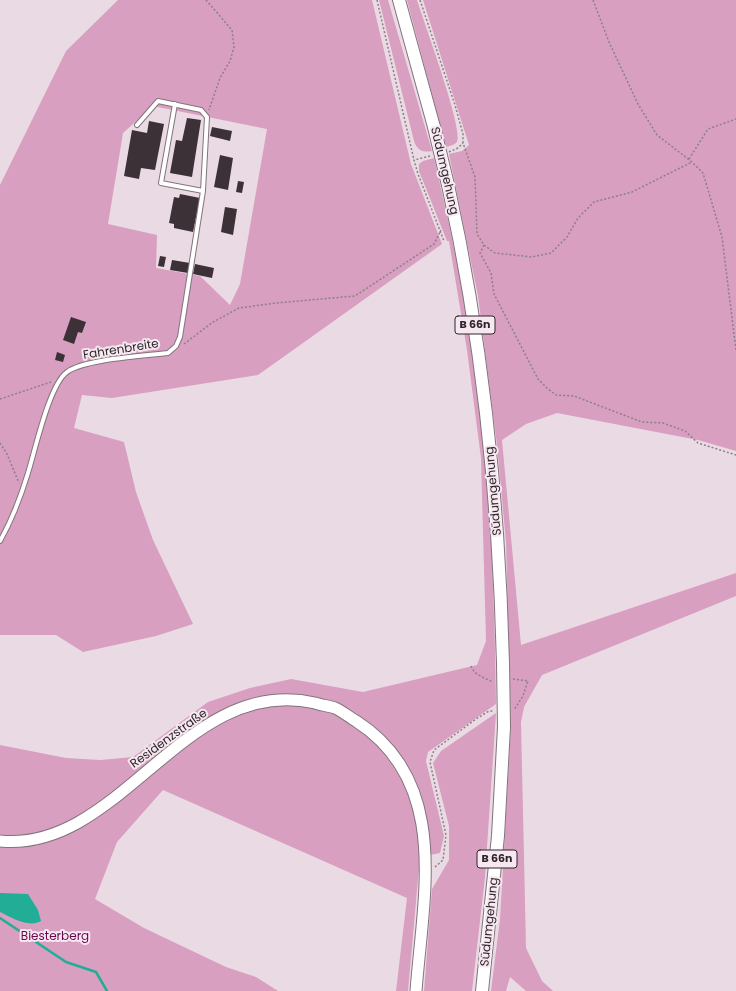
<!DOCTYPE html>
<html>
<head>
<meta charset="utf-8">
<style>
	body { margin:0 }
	canvas { display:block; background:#eadae3 }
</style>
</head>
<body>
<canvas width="736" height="991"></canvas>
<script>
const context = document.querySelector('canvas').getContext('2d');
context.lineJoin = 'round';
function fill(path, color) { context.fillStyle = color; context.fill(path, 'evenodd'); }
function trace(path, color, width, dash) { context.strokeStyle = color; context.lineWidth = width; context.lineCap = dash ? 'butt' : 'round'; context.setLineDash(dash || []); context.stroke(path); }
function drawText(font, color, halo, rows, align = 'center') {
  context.font = font + ' Poppins,sans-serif'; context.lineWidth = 4; context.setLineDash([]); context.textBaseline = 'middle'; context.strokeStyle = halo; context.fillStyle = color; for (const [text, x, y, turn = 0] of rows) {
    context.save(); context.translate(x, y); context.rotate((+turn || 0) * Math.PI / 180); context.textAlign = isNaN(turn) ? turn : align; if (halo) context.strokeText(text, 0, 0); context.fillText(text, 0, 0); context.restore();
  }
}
const green = new Path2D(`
	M 118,0 L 372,0 L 411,164 L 442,244 L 258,375 L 112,398 L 82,395 L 74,428 L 124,442 L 136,492 L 153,540 L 193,624 L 156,636 L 83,652 L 56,635 L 0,635 L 0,185 L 66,51 ZM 153,106 L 267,129 L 240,284 L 230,305 L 200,276 L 156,268 L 157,235 L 108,224 L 123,133 Z
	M 379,0 L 388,0 L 432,151 C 423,153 417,150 414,141 Z
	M 407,0 L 417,0 C 423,20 464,130 457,142 C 454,145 450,146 446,147 Z
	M 423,0 L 736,0 L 736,451 L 698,440 L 557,413 L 526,424 L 502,440 L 521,645 L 736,573 L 736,596 L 542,675 L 524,707 L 521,722 L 526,948 L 542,981 L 553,991 L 526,991 L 510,977 L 506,991 L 491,991 L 500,919 L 511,727 L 506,542 L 497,445 L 478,296 L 449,154 L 462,151 L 469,145 Z
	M 434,158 C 457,257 478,358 486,459 C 492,540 495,623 496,704 L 428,752 L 426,761 L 444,836 L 440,853 L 420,857 L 408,991 L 396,991 L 407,898 L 163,790 L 117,842 L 95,899 L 144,928 L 226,967 L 256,977 L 278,991 L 0,991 L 0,745 L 66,758 L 100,760 L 133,757 L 208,702 L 250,688 L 291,679 L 363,692 L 477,665 L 486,641 L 481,458 L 467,350 L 449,241 L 447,241 L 419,171 L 419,164 L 423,161 Z
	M 496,713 L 485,877 L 472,991 L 424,991 L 432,889 L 449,860 L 449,826 L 433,763 L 441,751 Z`);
const water = new Path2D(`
	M 0,893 L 28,894 L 38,910 L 41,921 C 29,928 12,918 0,912 Z`);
const stream = new Path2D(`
	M 0,918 L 66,962 L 96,972 L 107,991`);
const building = new Path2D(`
	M 187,118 L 201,120 L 192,177 L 170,173 L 176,140 L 182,141 Z
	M 149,121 L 164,124 L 155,170 L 141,168 L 139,179 L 124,176 L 132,130 L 147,133 Z
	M 212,127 L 232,131 L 230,141 L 210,136 Z
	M 220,155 L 233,158 L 228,190 L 214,187 Z
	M 238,181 L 244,182 L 242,193 L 236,192 Z
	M 180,194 L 200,198 L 193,232 L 174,228 L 174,224 L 169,223 L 174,197 L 179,198 Z
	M 225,207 L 237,209 L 233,235 L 221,232 Z
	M 160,256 L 166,257 L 164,267 L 158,266 Z
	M 172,260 L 190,263 L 188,273 L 170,270 Z
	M 195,264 L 214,268 L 212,278 L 193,274 Z
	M 71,317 L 86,322 L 82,333 L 78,332 L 74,344 L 63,340 Z
	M 57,352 L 65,355 L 63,362 L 55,360 Z`);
const path = new Path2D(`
	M 206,0 L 232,30 L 234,47 L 230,61 L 220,78 L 209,110
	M 377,0 L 414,160
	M 420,0 L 455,105 L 463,134 L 463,143 L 475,177 L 477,234 L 484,245 L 495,253 L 532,257 L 551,253 L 567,237 L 578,218 L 594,202 L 632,192 L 692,162
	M 593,0 L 609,42 L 638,104 L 657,135 L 692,162 L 703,173 L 722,237 L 736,350
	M 449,152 L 458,148 L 463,143
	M 430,156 L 414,160 L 418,174 L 444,241
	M 689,159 L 708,129 L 736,119
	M 484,245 L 480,253 L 491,273 L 494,294 L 538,379 L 547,388 L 556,395 L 574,396 L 642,422 L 663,423 L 685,431 L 698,443 L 736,455
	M 184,344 L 213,322 L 239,308 L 276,303 L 355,296 L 434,244 L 441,230
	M 0,399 L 51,382
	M 0,443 L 7,454 L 19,483
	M 471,666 C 474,675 485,678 493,682
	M 513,679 L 528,681 L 523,696 L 514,710
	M 435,867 L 443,860 L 446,835 L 430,762 L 434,750 L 476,719 L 489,711 L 494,711`);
const lane = new Path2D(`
	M 175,104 L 161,183 L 203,191
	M 0,541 C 12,520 21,496 28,473 C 35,451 49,385 67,372 C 85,359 144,356 168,353 L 176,346 L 180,337 L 203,191 L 207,117 L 201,110 L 158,101 L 137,125`);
const secondary = new Path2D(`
	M 0,841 C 121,853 185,673 315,703 C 321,705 329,706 335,708 C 342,711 349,717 356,721 C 451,782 423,896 416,991`);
const primary = new Path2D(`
	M 399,0 L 434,127
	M 448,185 C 483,342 499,502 503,663
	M 482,991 L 498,836 L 504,727`);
const primaryBridge = new Path2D(`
	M 434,127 L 448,185
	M 503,663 L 504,727`);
const shields = [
	[475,325,40],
	[497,859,40]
];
const shieldNames = [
	["B 66n",475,325],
	["B 66n",497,859]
];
const streetNames = [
	["Südumgehung",444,171,77],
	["Fahrenbreite",121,350,-9],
	["Südumgehung",494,491,-95],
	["Residenzstraße",169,739,-36],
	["Südumgehung",490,922,-84]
];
const parkNames = [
	["Biesterberg",55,937]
];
fill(green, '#d89fc1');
fill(water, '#22ad96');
trace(stream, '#22ad96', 2.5);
fill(building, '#3d3138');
trace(lane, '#83747c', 6);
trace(secondary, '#83747c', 13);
trace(primary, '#83747c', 14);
trace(path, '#8b8086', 1.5, [2, 2]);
trace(lane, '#fff', 4);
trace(secondary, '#fff', 11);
trace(primary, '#fff', 12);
trace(primaryBridge, '#83747c', 14, []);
trace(primaryBridge, '#fff', 12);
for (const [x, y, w] of shields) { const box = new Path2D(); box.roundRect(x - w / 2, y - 9, w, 18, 3); context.fillStyle = '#f7e7f0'; context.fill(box); trace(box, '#2d272a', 1); }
drawText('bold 11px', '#2d272a', null, shieldNames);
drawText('12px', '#2d272a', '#f7e7f0', streetNames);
drawText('12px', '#6b0751', '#f7e7f0', parkNames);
</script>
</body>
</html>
